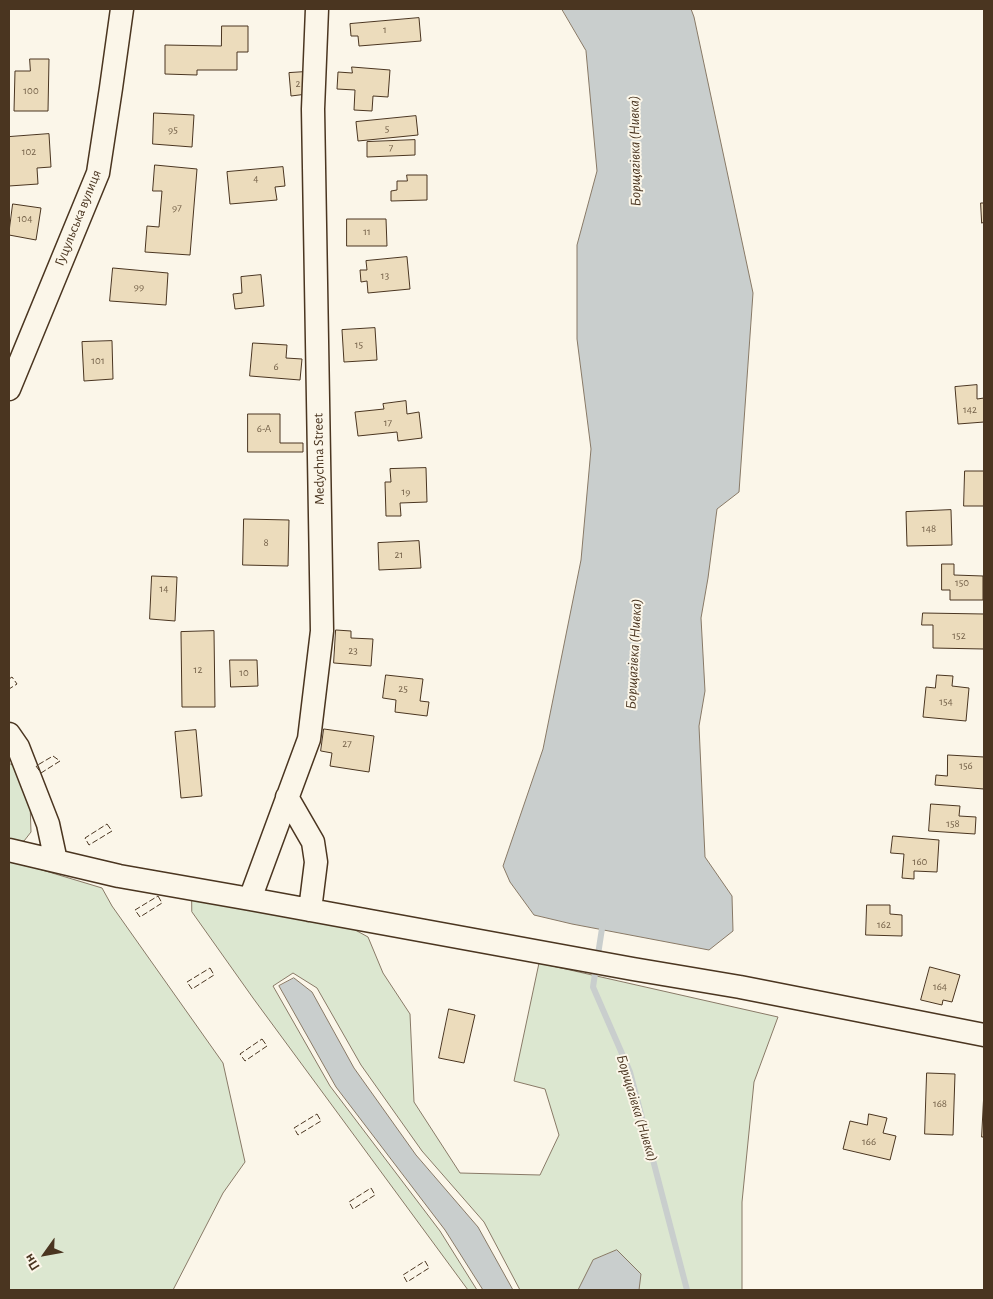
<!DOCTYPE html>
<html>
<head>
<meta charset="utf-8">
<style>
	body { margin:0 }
	#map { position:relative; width:993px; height:1299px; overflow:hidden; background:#fbf6e9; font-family:"Alegreya Sans",sans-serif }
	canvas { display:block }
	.frame { position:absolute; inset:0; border:10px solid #4a3520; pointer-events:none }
	.north { position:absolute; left:20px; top:1229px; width:50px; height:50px; -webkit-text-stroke:4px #fbf6e9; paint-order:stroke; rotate:238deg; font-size:14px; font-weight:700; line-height:20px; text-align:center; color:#4a3520 }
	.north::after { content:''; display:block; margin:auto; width:18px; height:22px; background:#4a3520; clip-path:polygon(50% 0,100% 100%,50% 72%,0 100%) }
</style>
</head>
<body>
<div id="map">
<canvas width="993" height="1299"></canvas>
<div class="frame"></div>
<div class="north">Пн</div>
</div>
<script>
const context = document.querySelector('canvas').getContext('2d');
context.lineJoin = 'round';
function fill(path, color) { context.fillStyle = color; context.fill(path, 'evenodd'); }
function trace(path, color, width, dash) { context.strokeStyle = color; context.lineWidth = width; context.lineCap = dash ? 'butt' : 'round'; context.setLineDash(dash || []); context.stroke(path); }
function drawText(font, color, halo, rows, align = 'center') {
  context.font = font + ' "Alegreya Sans",sans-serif'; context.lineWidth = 4; context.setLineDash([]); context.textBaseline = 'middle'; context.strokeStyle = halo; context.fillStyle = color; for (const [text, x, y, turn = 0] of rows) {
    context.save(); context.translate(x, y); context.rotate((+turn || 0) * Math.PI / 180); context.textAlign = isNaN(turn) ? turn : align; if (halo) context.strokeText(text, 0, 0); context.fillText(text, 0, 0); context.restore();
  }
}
const green = new Path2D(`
	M 9,763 L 18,769 L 30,802 L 31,832 L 24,841 L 9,842 Z
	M 9,860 L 102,888 L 112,906 L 223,1063 L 245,1162 L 223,1193 L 173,1290 L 9,1290 Z
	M 192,896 L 348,926 L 368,937 L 383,973 L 410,1014 L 414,1102 L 460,1173 L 540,1175 L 559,1135 L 545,1089 L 514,1081 L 539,963 L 778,1017 L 754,1082 L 742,1202 L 742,1290 L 520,1290 L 484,1222 L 422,1151 L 361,1065 L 317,988 L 293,973 L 273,986 L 330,1086 L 440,1231 L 477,1290 L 468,1290 L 253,998 L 192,912 Z`);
const water = new Path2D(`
	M 562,9 L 691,9 L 694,17 L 753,293 L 739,492 L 717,509 L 708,578 L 701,618 L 705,691 L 699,726 L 705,857 L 732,896 L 733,931 L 709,950 L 572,924 L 534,915 L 510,882 L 503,866 L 543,749 L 581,560 L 591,449 L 577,339 L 577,245 L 597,171 L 586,51 Z
	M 294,978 L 312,992 L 354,1068 L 416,1155 L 478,1227 L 513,1290 L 483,1290 L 445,1230 L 336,1087 L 279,986 Z
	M 617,1250 L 641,1274 L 639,1290 L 578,1290 L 593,1260 Z`);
const stream = new Path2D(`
	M 603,922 L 593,987 L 630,1072 L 687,1290`);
const building = new Path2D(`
	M 419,18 L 421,41 L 359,46 L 358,36 L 351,36 L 350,24 Z
	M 222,26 L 248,26 L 248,52 L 237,52 L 237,70 L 197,70 L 197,75 L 165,74 L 165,45 L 221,46 Z
	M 30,59 L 49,59 L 48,111 L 14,111 L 15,71 L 30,71 Z
	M 352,67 L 390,70 L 388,97 L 373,96 L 372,111 L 354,110 L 355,90 L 337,89 L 338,72 L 352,73 Z
	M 305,72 L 307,94 L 291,96 L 289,73 Z
	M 154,113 L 194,115 L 192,147 L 153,144 Z
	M 416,116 L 418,135 L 358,141 L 356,122 Z
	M 49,134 L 51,167 L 37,168 L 38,184 L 9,186 L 9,137 Z
	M 415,140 L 415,155 L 367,157 L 367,142 Z
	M 155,165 L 197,169 L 190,255 L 145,252 L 147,226 L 159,227 L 162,191 L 153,191 Z
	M 283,167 L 285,186 L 275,187 L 277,200 L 230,204 L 227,172 Z
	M 407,175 L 427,175 L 427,200 L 391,201 L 391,191 L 397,190 L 397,181 L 407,181 Z
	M 981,203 L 984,203 L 984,222 L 982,223 Z
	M 13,204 L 41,208 L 36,240 L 9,235 Z
	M 347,219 L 386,219 L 387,246 L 347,246 Z
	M 407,257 L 410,289 L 368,293 L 367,281 L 361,282 L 360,270 L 367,270 L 366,261 Z
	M 113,268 L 168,273 L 166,305 L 110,301 Z
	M 261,275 L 264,306 L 235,309 L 233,294 L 242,293 L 241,277 Z
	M 375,328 L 377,360 L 344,362 L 342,330 Z
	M 112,341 L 113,379 L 84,381 L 82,342 Z
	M 253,343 L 287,345 L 286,358 L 302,359 L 300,380 L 250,376 Z
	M 977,385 L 977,399 L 984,398 L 984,422 L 958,424 L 955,387 Z
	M 406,401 L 407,414 L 419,412 L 422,438 L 398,441 L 397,432 L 358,436 L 355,412 L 384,409 L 383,404 Z
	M 248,414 L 280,414 L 280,443 L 303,443 L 303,452 L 248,452 Z
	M 426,468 L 427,502 L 400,503 L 401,516 L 386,516 L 385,482 L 391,482 L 390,469 Z
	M 965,471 L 984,471 L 984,506 L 964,506 Z
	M 951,510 L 952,545 L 907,546 L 906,512 Z
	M 244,519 L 289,520 L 288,566 L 243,565 Z
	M 419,541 L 421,568 L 379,570 L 378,543 Z
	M 942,564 L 954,564 L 954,575 L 983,576 L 983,600 L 950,600 L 950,590 L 942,590 Z
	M 152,576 L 177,577 L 175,621 L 150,619 Z
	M 923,613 L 984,614 L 984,649 L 933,648 L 933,625 L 922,625 Z
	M 336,630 L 351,631 L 351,638 L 373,639 L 371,666 L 334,663 Z
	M 214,631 L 215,707 L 182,707 L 181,632 Z
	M 230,660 L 257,660 L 258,686 L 231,687 Z
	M 386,675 L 423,679 L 420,701 L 429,702 L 427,716 L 395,712 L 396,700 L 383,698 Z
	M 937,675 L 953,676 L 952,686 L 969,688 L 966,721 L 923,717 L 926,687 L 935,688 Z
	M 324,729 L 374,736 L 369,772 L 330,766 L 332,753 L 321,751 Z
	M 196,730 L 202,796 L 181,798 L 175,732 Z
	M 948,755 L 984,757 L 984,789 L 935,785 L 936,775 L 947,776 Z
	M 931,804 L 960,806 L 959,816 L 976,817 L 975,834 L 929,831 Z
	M 893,836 L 939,840 L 937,872 L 914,871 L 914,879 L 902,878 L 904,854 L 891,853 Z
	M 867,905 L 890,905 L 890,914 L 902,915 L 902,936 L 866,935 Z
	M 930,967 L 960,975 L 952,1002 L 943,1000 L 942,1005 L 921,1000 Z
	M 449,1009 L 475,1015 L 464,1063 L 439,1058 Z
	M 927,1073 L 955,1074 L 953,1135 L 925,1134 Z
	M 984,1091 L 984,1137 L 982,1137 Z
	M 869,1114 L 887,1118 L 883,1133 L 896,1136 L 890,1160 L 843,1149 L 850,1121 L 867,1125 Z`);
const minor = new Path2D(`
	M 9,389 L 98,173 L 111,88 L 122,9
	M 9,734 L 18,747 L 48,824 L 56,861
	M 287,797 L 313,842 L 316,862 L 310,910
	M 9,850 L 119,876 L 250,899 L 633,969 L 740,987 L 984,1035
	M 250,899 L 309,739 L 322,631 L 313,109 L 317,9`);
const fence = new Path2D(`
	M 9,679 L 12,677 L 17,684 L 9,689
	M 53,756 L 60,761 L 41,773 L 36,766 Z
	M 107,824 L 112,831 L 89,845 L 85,838 Z
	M 158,896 L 162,903 L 140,917 L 135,910 Z
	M 210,968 L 214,975 L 192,989 L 187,982 Z
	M 262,1039 L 267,1046 L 245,1061 L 240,1054 Z
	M 317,1114 L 321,1121 L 298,1135 L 294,1128 Z
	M 371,1188 L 375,1195 L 353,1209 L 349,1202 Z
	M 425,1261 L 429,1268 L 407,1282 L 403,1275 Z`);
const numberNames = [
	["1",385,30],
	["2",298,84],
	["100",31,91],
	["5",387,129],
	["95",173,130],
	["7",391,148],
	["102",29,152],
	["4",256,179],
	["97",177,208],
	["104",25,219],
	["11",367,232],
	["13",385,276],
	["99",139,287],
	["15",359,345],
	["101",98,361],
	["6",276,367],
	["142",970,410],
	["17",388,423],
	["6-А",264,429],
	["19",406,492],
	["148",929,529],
	["8",266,543],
	["21",399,555],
	["150",962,583],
	["14",164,589],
	["152",959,636],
	["23",353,651],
	["12",198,670],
	["10",244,673],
	["25",403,689],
	["154",946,702],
	["27",347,744],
	["156",966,766],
	["158",953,824],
	["160",920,862],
	["162",884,925],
	["164",940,987],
	["168",940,1104],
	["166",869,1142]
];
const streetNames = [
	["Гуцульська вулиця",78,218,-68],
	["Medychna Street",319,459,-91]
];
const waterNames = [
	["Борщагівка (Нивка)",635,151,-91],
	["Борщагівка (Нивка)",634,654,-87],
	["Борщагівка (Нивка)",637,1108,73]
];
fill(green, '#dce7d0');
trace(green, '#887966', 1);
fill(water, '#c9cecd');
trace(water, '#887966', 1);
trace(stream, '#c9cecd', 6);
fill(building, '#ecdcbc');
trace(building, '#4a3520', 1);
trace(minor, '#4a3520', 25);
trace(minor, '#fbf6e9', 22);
trace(fence, '#4a3520', 1, [6, 2.5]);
drawText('11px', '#725f47', null, numberNames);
drawText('14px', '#4a3520', '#fbf6e9', streetNames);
drawText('italic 15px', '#4a3520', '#fbf6e9', waterNames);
</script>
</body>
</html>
